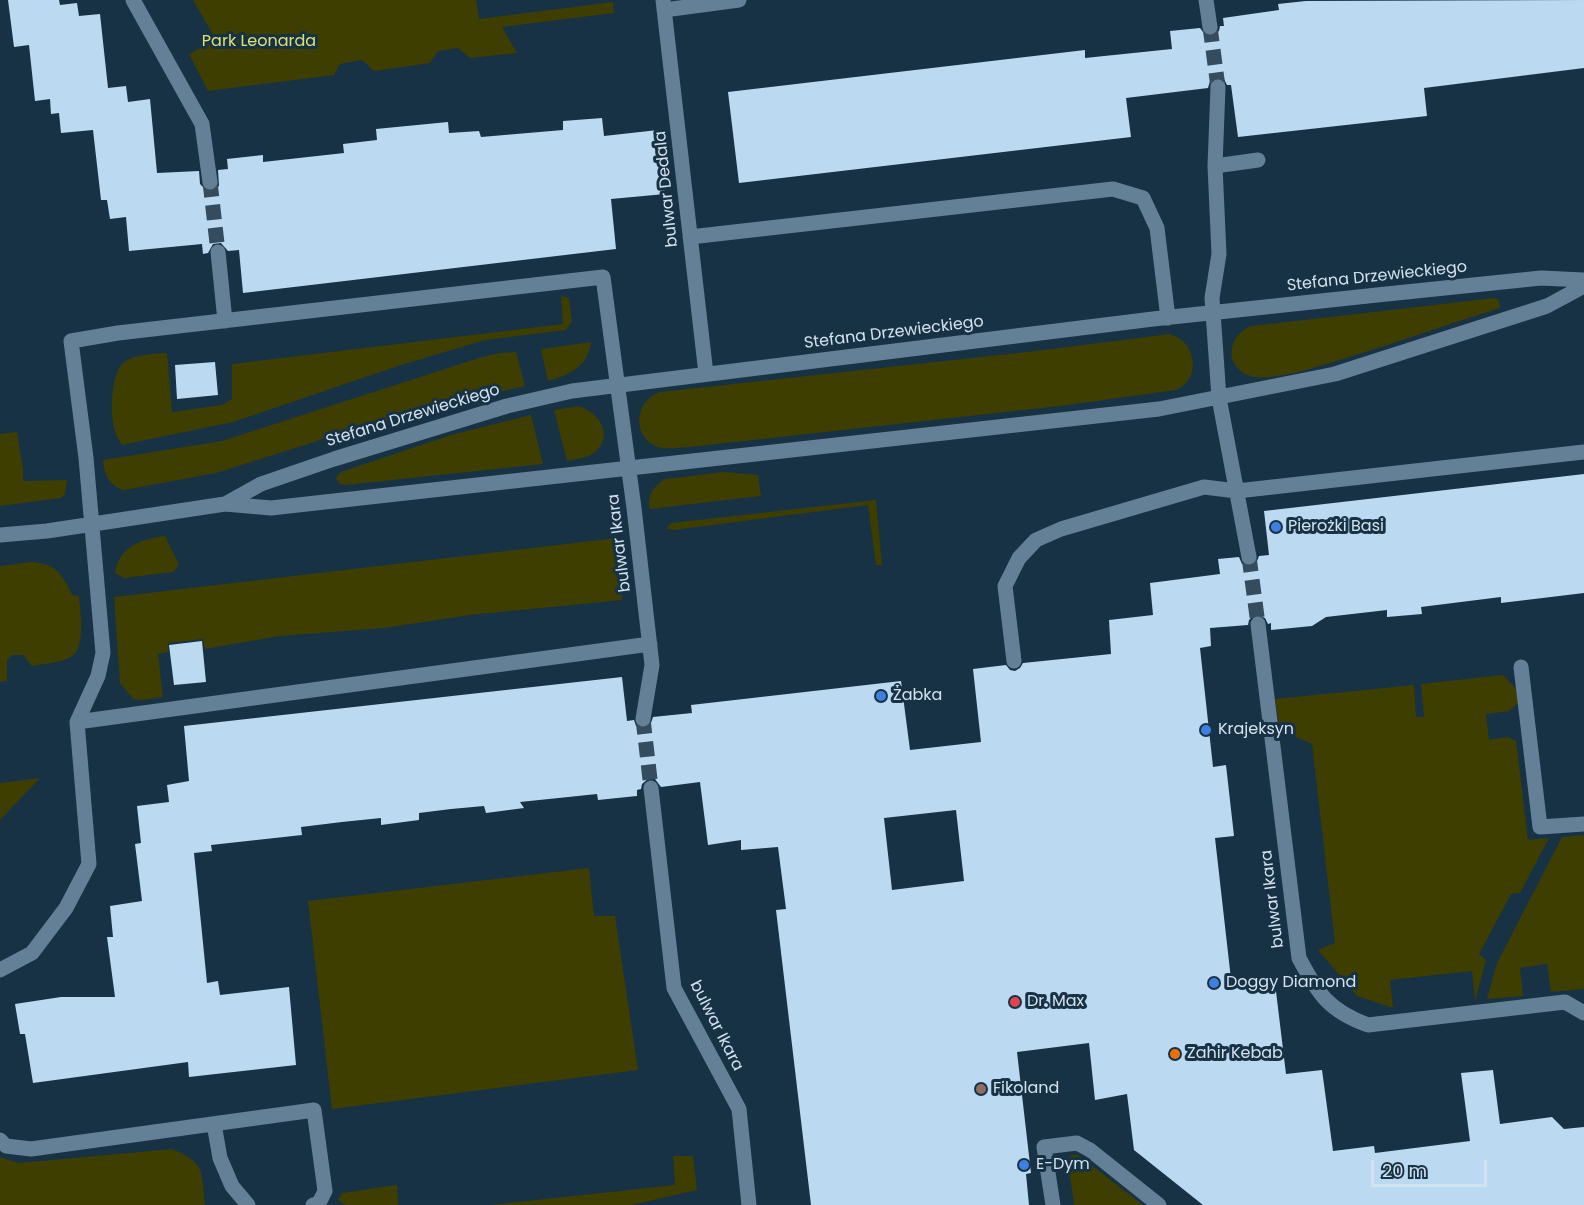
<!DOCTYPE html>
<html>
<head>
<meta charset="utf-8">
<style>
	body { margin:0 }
	#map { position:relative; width:1584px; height:1205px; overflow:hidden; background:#183245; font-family:Poppins,sans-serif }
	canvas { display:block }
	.scale { position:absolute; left:1371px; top:1160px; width:116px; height:27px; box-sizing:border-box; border:3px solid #d3e2ee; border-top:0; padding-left:8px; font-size:18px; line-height:21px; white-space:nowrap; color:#d3e2ee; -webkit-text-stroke:4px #183245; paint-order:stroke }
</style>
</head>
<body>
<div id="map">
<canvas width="1584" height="1205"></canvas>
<div class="scale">20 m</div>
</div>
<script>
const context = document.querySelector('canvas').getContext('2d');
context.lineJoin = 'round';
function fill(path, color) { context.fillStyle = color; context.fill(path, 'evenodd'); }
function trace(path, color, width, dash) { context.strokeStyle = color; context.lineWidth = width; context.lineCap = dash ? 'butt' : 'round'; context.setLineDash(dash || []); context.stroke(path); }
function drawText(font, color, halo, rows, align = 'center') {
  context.font = font + ' Poppins,sans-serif'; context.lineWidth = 6; context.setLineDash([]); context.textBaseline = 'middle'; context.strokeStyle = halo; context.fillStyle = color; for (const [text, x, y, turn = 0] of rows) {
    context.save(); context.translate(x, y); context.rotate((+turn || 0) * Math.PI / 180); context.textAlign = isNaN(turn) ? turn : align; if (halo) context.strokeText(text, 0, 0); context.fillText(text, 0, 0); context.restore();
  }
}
const green = new Path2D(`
	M 193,0 L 476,0 L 479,19 L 613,2 L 614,13 L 502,27 L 517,53 L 470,58 L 458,48 L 438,51 L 430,63 L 374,71 L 362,60 L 340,64 L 334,75 L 208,91 L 189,54 L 216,40 Z
	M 561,296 L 569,298 L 572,321 L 566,330 L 485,340 L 401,365 L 233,422 L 122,445 C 119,440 115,434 114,428 C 110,412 111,377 122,364 C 132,354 154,354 167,353 L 172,412 L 222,405 L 232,399 L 232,364 L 563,324 Z
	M 1494,298 L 1499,300 L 1500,308 C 1448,324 1396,343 1343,359 C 1322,365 1300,373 1277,376 C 1266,378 1252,379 1242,372 C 1223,358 1232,332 1252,326 Z
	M 1170,334 C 1174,336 1180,338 1183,341 C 1198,356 1196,382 1176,390 L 1060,406 L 690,447 C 682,447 670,449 662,448 C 634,443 630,403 660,392 L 1027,352 Z
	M 591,342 C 588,367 569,375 548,381 L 541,349 Z
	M 516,352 L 525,386 L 452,403 L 372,430 L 368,423 L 311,443 L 216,473 L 124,490 C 109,486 104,474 103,460 L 222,441 L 479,358 L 499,353 Z
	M 578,406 C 598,411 615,435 595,452 C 588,458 576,459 567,461 L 554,410 Z
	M 531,415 L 543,464 L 345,485 L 340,484 L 336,479 L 337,476 L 341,472 L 451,435 Z
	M 17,432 L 23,469 L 23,481 L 67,480 L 65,494 L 61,498 L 0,506 L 0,434 Z
	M 723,472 L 758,475 L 761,496 L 650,509 C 646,496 654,486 665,479 Z
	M 876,500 L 882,565 L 876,565 L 868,505 L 674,530 L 666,529 L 671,523 Z
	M 165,536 L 179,565 L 173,572 L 124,578 L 115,573 C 119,546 142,539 165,536 Z
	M 617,538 L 622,600 L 470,615 L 384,628 L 280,636 L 205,649 L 203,639 L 168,643 L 168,652 L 158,654 L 163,697 L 143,700 L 133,699 L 120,683 L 114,597 Z
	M 31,562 C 56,563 63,575 72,595 L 79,596 C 80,612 87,650 69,658 C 58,663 43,664 32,666 L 23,655 L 12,655 L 7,660 L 7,681 L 0,682 L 0,566 Z
	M 1503,675 L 1516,689 L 1518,703 L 1509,711 L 1486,714 L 1489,740 L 1508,737 L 1516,741 L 1528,840 L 1549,838 L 1520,893 L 1511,894 L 1479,954 L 1486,960 L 1475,1001 L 1472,971 L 1390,980 L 1393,1008 L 1357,996 L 1318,950 L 1335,943 L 1312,744 L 1280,730 L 1275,699 L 1414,685 L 1416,717 L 1424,717 L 1421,684 Z
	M 40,778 L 0,820 L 0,783 Z
	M 1584,835 L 1584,989 L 1551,992 L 1547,964 L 1520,968 L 1523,996 L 1487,999 L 1497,963 L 1562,837 Z
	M 589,868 L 594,916 L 615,916 L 638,1070 L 332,1109 L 308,901 Z
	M 172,1149 C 206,1163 201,1171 205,1205 L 0,1205 L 0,1157 L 19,1163 Z
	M 1072,1155 L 1078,1155 L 1143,1205 L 1074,1205 L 1068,1161 L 1069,1157 Z
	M 673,1156 L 693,1156 L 697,1190 L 631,1205 L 490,1205 L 675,1185 Z
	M 397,1185 L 398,1205 L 345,1205 L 338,1200 L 342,1193 Z`);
const building = new Path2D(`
	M 8,0 L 59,0 L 60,5 L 77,3 L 79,16 L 100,14 L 108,88 L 126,86 L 128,102 L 150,99 L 157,173 L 199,171 L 200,184 L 207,191 L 212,192 L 219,186 L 218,170 L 228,169 L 227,159 L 263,155 L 263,162 L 344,153 L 343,144 L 377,140 L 376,129 L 448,122 L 449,133 L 479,131 L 481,137 L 563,130 L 563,121 L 602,118 L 604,136 L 658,130 L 665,194 L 611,199 L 616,249 L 243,293 L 239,250 L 228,251 L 221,243 L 213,244 L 208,253 L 203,254 L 202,244 L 129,251 L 126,217 L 110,219 L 107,200 L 101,200 L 93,130 L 61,133 L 59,113 L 51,114 L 50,99 L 35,101 L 29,45 L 14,47 Z
	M 1584,0 L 1584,68 L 1424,88 L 1427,116 L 1238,137 L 1231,85 L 1227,85 L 1224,79 L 1218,77 L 1210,81 L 1208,88 L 1126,98 L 1131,137 L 739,183 L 728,92 L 1085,50 L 1085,58 L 1172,49 L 1170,31 L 1200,28 L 1206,36 L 1212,36 L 1219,31 L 1220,26 L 1224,26 L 1223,18 L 1279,10 L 1278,4 L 1306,1 Z
	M 215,362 L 218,395 L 177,399 L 175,365 Z
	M 1584,474 L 1584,593 L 1501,603 L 1501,597 L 1421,607 L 1422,614 L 1387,617 L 1387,610 L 1326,617 L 1312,626 L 1271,630 L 1271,623 L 1268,624 L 1265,618 L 1256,614 L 1249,620 L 1248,625 L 1210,628 L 1211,646 L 1200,648 L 1213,767 L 1226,765 L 1234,836 L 1215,838 L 1232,988 L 1275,983 L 1286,1074 L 1322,1070 L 1333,1151 L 1374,1146 L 1375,1153 L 1470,1141 L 1461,1073 L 1493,1070 L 1500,1124 L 1552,1117 L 1564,1129 L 1584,1127 L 1584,1205 L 1203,1205 L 1134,1150 L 1127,1094 L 1095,1100 L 1089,1043 L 1017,1052 L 1031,1173 L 1026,1174 L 1029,1205 L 811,1205 L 776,910 L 786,909 L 778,847 L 741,850 L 741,840 L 708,845 L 700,782 L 661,787 L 655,779 L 649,778 L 642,784 L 641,789 L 637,790 L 637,796 L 598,800 L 597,794 L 520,802 L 524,808 L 486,813 L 484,806 L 451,809 L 419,813 L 419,820 L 381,825 L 381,818 L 342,822 L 301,827 L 302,835 L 211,845 L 212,851 L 194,853 L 207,983 L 218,981 L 220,995 L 289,987 L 296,1065 L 189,1077 L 188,1062 L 33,1083 L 25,1034 L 20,1034 L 15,1004 L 61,997 L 115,997 L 107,937 L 113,937 L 110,906 L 142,901 L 135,844 L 141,843 L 137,806 L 169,802 L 167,785 L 189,781 L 184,726 L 622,677 L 627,721 L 634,720 L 636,726 L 642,729 L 650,726 L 653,717 L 692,713 L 691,705 L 901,681 L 910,750 L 981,742 L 973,669 L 1006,665 L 1010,670 L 1015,671 L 1020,668 L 1023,663 L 1111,654 L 1109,620 L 1153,615 L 1150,583 L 1220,574 L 1218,559 L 1239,557 L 1242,564 L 1250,567 L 1256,564 L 1259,556 L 1269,555 L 1264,511 ZM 956,810 L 964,881 L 892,890 L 884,818 Z
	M 202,641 L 206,682 L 174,685 L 169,645 Z`);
const minorTunnel = new Path2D(`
	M 1210,27 L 1218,87
	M 210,182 L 218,252
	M 1249,557 L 1258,624
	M 643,719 L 651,788`);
const minor = new Path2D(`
	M 133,0 L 202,124 L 210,182
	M 663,0 L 706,374
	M 1206,0 L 1210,27
	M 664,10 L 739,0
	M 1215,166 L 1218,87
	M 690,237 L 1113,189 L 1143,198 L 1157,228 L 1168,318
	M 218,252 L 225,321
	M 225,504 L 261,484 L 334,459 L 507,406 L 572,391 L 1153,319 L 1377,295 L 1541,278 L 1584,280
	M 0,535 L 47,531 L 225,504 L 271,508 L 1159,409 L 1335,374 L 1547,306 L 1584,286
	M 1249,557 L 1219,398 L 1212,298 L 1219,254 L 1215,166 L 1258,160
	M 1258,624 L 1299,958 C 1318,994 1329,1011 1368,1025 L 1565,1002 L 1584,1013
	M 1014,661 L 1005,586 L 1019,558 L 1036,540 L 1061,529 L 1204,487 L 1237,491 L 1584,452
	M 1521,667 L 1540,827 L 1584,824
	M 77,722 L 650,644
	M 651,788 L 674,988 L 739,1109 L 749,1205
	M 0,970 L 32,953 L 66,908 L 89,864 L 77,722 L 98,676 L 103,653 L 86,458 L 71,341 L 118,333 L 603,277 L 634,508 L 652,665 L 643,719
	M 214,1124 L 220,1158 L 232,1186 L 248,1205
	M 0,1140 L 6,1146 L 31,1149 L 314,1110 L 325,1191 L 319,1203 L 313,1205
	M 1053,1205 L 1044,1147 L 1077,1143 L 1090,1150 L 1159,1205`);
const markers = [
	[1276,527,6,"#3f7fe0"],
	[881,696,6,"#3f7fe0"],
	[1206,730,6,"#3f7fe0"],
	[1214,983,6,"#3f7fe0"],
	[1015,1002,6,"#e0444e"],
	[1175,1054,6,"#e8710a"],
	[981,1089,6,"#8d6e63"],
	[1024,1165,6,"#3f7fe0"]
];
const parkNames = [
	["Park Leonarda",259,42]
];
const streetNames = [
	["bulwar Dedala",667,189,-96],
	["Stefana Drzewieckiego",1377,277,-6],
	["Stefana Drzewieckiego",894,333,-7],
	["Stefana Drzewieckiego",413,416,-17],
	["bulwar Ikara",620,543,-97],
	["bulwar Ikara",1273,899,-97],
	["bulwar Ikara",716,1026,63]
];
const poiNames = [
	["Pierożki Basi",1288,527],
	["Żabka",893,696],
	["Krajeksyn",1218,730],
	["Doggy Diamond",1226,983],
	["Dr. Max",1027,1002],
	["Zahir Kebab",1187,1054],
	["Fikoland",993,1089],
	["E-Dym",1036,1165]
];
fill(green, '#3d3e00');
fill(building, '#bbd9f1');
trace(minorTunnel, '#344c5e', 15, [15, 8]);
trace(minor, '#648096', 15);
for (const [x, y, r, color] of markers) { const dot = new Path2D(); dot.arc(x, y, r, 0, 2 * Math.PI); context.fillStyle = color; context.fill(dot); trace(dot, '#183245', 2); }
drawText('16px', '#dde174', '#183245', parkNames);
drawText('16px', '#d3e2ee', '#183245', streetNames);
drawText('16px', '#d3e2ee', '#183245', poiNames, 'left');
</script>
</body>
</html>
